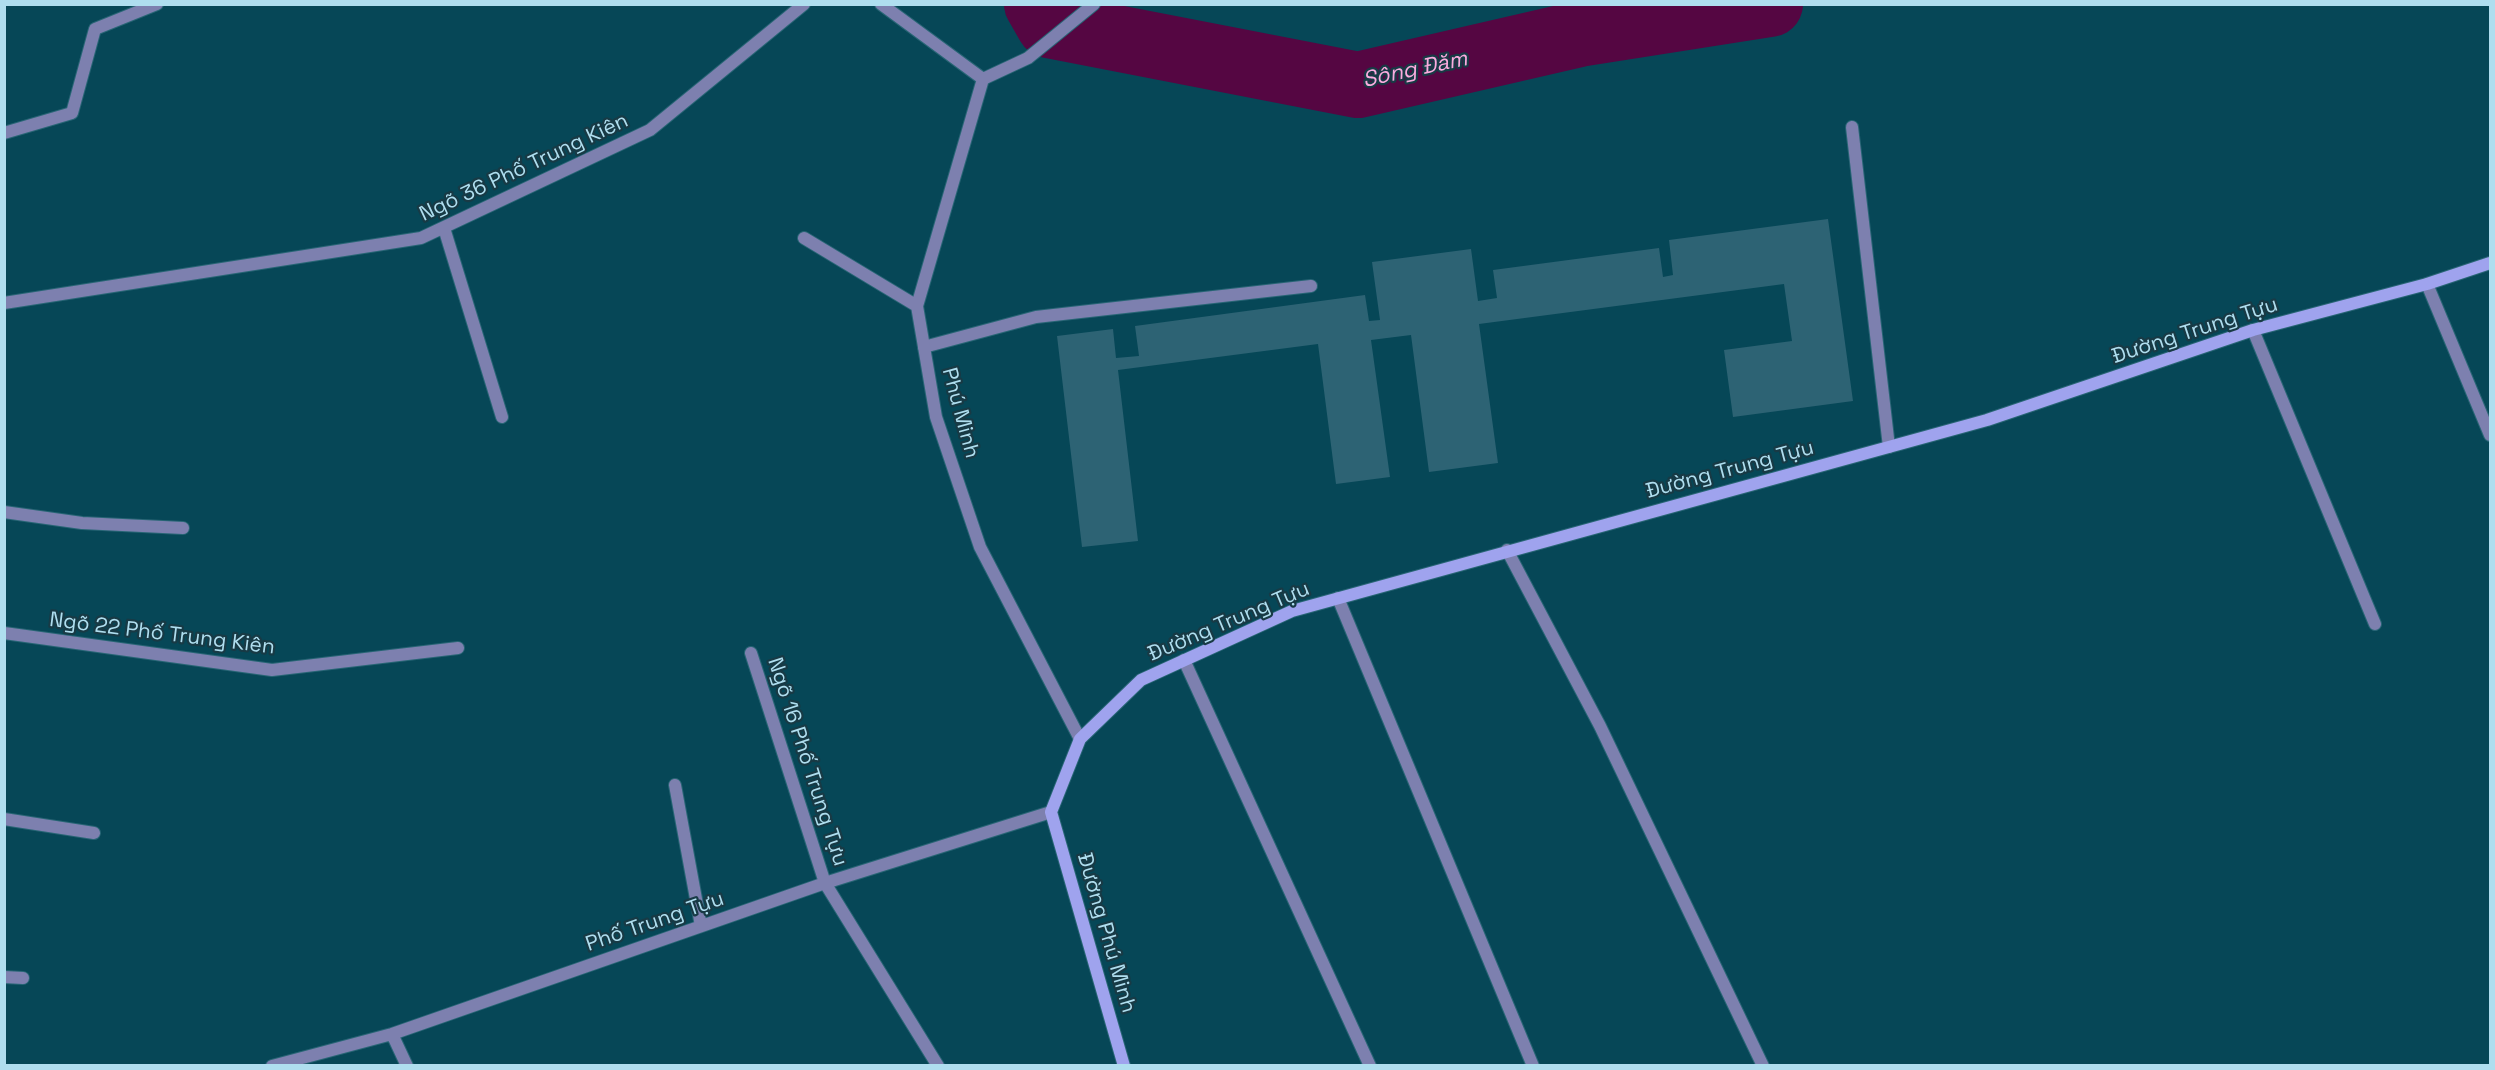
<!DOCTYPE html>
<html>
<head>
<meta charset="utf-8">
<style>
	body { margin:0 }
	#map { position:relative; width:2495px; height:1070px; overflow:hidden; background:#064757; font-family:"Space Grotesk",sans-serif }
	canvas { display:block }
	.frame { position:absolute; inset:0; border:6px solid #afdeef; pointer-events:none }
</style>
</head>
<body>
<div id="map">
<canvas width="2495" height="1070"></canvas>
<div class="frame"></div>
</div>
<script>
const context = document.querySelector('canvas').getContext('2d');
context.lineJoin = 'round';
function trace(path, color, width, dash) { context.strokeStyle = color; context.lineWidth = width; context.lineCap = dash ? 'butt' : 'round'; context.setLineDash(dash || []); context.stroke(path); }
function fill(path, color) { context.fillStyle = color; context.fill(path, 'evenodd'); }
function drawText(font, color, halo, rows, align = 'center') {
  context.font = font + ' "Space Grotesk",sans-serif'; context.lineWidth = 4.5; context.setLineDash([]); context.textBaseline = 'middle'; context.strokeStyle = halo; context.fillStyle = color; for (const [text, x, y, turn = 0] of rows) {
    context.save(); context.translate(x, y); context.rotate((+turn || 0) * Math.PI / 180); context.textAlign = isNaN(turn) ? turn : align; if (halo) context.strokeText(text, 0, 0); context.fillText(text, 0, 0); context.restore();
  }
}
const river = new Path2D(`
	M 1037,4 L 1049,25 L 1358,85 L 1579,34 L 1770,4`);
const building = new Path2D(`
	M 1828,219 L 1853,401 L 1733,417 L 1724,350 L 1792,341 L 1784,284 L 1479,324 L 1498,463 L 1429,472 L 1411,335 L 1371,340 L 1390,477 L 1336,484 L 1318,344 L 1118,370 L 1138,541 L 1082,547 L 1057,336 L 1113,329 L 1116,358 L 1139,356 L 1135,326 L 1365,295 L 1369,321 L 1380,320 L 1372,262 L 1471,249 L 1478,301 L 1497,298 L 1493,270 L 1659,248 L 1663,277 L 1673,275 L 1669,240 Z`);
const lane = new Path2D(`
	M 1852,127 L 1889,447
	M 924,347 L 1036,317 L 1311,286`);
const street = new Path2D(`
	M 881,4 L 983,79
	M 983,79 L 917,306 L 936,417 L 980,547 L 1080,739
	M 983,79 L 1028,58 L 1094,4
	M 4,133 L 72,113 L 95,29 L 157,4
	M 444,228 L 502,417
	M 804,238 L 917,306
	M 2427,284 L 2490,435
	M 4,303 L 421,238 L 650,130 L 804,4
	M 2253,330 L 2375,624
	M 4,512 L 82,523 L 183,528
	M 1507,550 L 1600,726 L 1763,1066
	M 1338,598 L 1533,1066
	M 4,633 L 272,670 L 458,648
	M 751,653 L 825,883 L 938,1066
	M 1184,660 L 1370,1066
	M 675,785 L 701,926
	M 4,819 L 94,833
	M 4,977 L 23,978
	M 392,1034 L 407,1066
	M 272,1066 L 392,1034 L 825,883 L 1051,812`);
const secondary = new Path2D(`
	M 1124,1066 L 1051,812 L 1080,739 L 1141,680 L 1292,611 L 1987,420 L 2253,330 L 2427,284 L 2490,263`);
const streetNames = [
	["Ngõ 36 Phố Trung Kiên",524,168,-25],
	["Đường Trung Tựu",2195,331,-18],
	["Phú Minh",960,413,75],
	["Đường Trung Tựu",1730,470,-15],
	["Đường Trung Tựu",1229,622,-23],
	["Ngõ 22 Phố Trung Kiên",162,634,7],
	["Ngõ 16 Phố Trung Tựu",807,762,72],
	["Phố Trung Tựu",655,922,-19],
	["Đường Phú Minh",1106,933,74]
];
const waterNames = [
	["Sông Đăm",1415,70,-12]
];
trace(river, '#550642', 66);
fill(building, '#2d6374');
trace(lane, '#286575', 14);
trace(street, '#286575', 14);
trace(secondary, '#286575', 14);
trace(lane, '#7d80af', 12);
trace(street, '#7d80af', 12);
trace(secondary, '#9fa3ee', 12);
drawText('21px', '#afdeef', '#183a45', streetNames);
drawText('italic 22px', '#fbacdf', '#183a45', waterNames);
</script>
</body>
</html>
